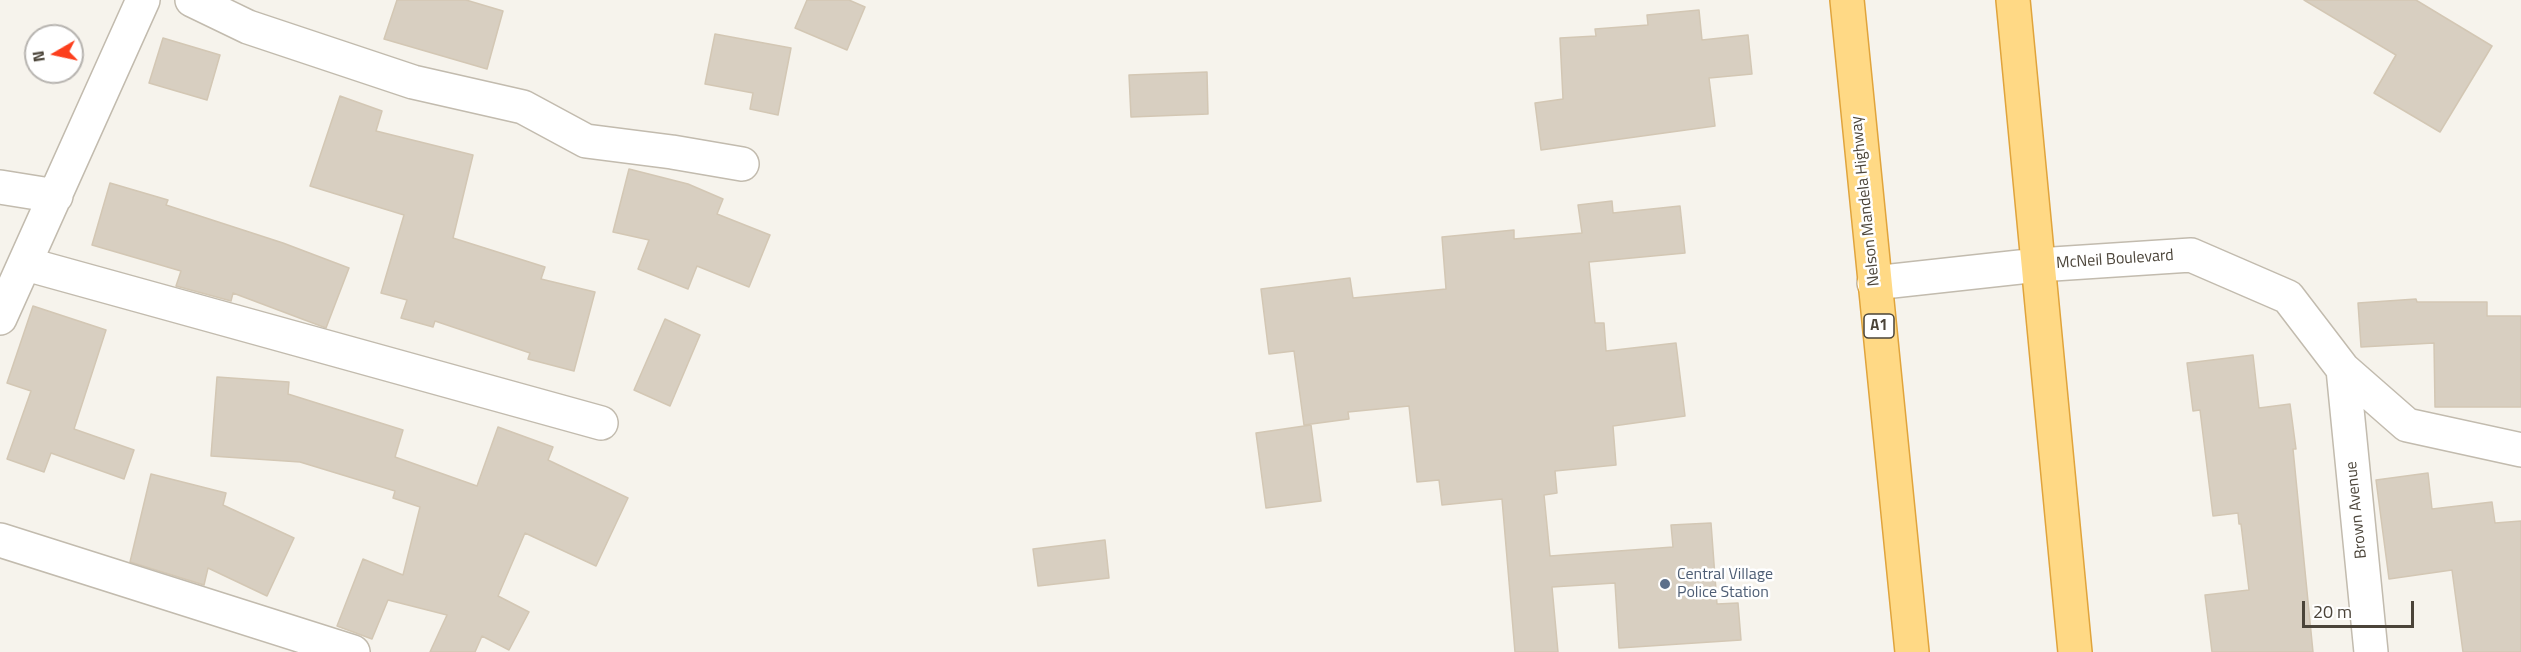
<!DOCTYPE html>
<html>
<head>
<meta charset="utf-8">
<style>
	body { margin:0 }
	#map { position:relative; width:2521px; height:652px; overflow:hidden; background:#f6f3ec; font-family:"Titillium Web",sans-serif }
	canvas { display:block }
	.north { position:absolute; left:24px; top:24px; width:60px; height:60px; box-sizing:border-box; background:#fff; border:2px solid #b7b4b0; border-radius:50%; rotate:261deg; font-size:16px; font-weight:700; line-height:24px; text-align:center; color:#4b4439 }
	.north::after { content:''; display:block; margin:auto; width:21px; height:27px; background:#fc3f1d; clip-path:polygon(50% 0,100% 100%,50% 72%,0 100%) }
	.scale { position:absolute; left:2302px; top:601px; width:112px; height:27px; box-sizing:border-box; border:3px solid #4b4439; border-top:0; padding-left:8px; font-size:18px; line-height:21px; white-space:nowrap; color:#4b4439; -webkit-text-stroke:4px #fff; paint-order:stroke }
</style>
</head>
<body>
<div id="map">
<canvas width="2521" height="652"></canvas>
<div class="north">N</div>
<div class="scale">20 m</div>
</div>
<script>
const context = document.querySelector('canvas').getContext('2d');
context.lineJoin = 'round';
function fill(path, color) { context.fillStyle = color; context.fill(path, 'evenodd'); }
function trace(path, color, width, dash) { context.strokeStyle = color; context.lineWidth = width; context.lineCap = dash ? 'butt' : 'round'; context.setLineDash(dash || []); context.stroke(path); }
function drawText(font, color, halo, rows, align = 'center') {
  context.font = font + ' "Titillium Web",sans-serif'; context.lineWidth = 5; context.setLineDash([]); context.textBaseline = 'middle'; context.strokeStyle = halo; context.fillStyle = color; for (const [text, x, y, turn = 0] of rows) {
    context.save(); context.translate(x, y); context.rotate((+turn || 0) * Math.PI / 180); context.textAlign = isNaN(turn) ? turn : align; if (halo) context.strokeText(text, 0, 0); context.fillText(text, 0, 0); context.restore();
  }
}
const building = new Path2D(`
	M 397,0 L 466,0 L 503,11 L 487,69 L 384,39 Z
	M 807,0 L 849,0 L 865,7 L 847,50 L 795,28 Z
	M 2304,0 L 2416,0 L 2492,46 L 2440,132 L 2374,93 L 2396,55 Z
	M 1699,10 L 1702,40 L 1748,35 L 1752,74 L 1709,78 L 1715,126 L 1541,150 L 1535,103 L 1563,99 L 1560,38 L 1596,36 L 1595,29 L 1648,25 L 1647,15 Z
	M 715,34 L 791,48 L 778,115 L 750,109 L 753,93 L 705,84 Z
	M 163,38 L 220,55 L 207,100 L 149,83 Z
	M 1207,72 L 1208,114 L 1131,117 L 1129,75 Z
	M 340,96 L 382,111 L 376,131 L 473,155 L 453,238 L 545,267 L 541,279 L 595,292 L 574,371 L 528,359 L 530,353 L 435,321 L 433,327 L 401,318 L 407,300 L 381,293 L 404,215 L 310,186 Z
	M 629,169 L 688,184 L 723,199 L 717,214 L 770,235 L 749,287 L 697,266 L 688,289 L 638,269 L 649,240 L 613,232 Z
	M 110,183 L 168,200 L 166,205 L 283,243 L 349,268 L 326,328 L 233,293 L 231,301 L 176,286 L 181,271 L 92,245 Z
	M 1612,201 L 1613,213 L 1680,206 L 1685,253 L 1589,262 L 1595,323 L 1604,323 L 1606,351 L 1676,343 L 1685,416 L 1613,426 L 1616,465 L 1555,471 L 1557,493 L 1544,495 L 1550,556 L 1673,547 L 1671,525 L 1711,523 L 1717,604 L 1738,603 L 1741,640 L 1619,648 L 1615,583 L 1552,587 L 1558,652 L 1515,652 L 1502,499 L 1442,505 L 1439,480 L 1417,482 L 1409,406 L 1348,412 L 1349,419 L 1304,425 L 1294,351 L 1269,354 L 1261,289 L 1350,278 L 1353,298 L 1446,289 L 1442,237 L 1514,230 L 1514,239 L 1582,233 L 1578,205 Z
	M 2416,299 L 2417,302 L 2487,302 L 2487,316 L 2521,316 L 2521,407 L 2435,407 L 2434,343 L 2361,347 L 2358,303 Z
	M 33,306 L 106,330 L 74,429 L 134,450 L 124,479 L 51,453 L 44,472 L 7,459 L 31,391 L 7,383 Z
	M 665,319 L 700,335 L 670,406 L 634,390 Z
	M 2253,355 L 2259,408 L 2290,404 L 2296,449 L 2293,449 L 2313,652 L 2212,652 L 2205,595 L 2249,590 L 2241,524 L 2239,524 L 2238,513 L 2213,516 L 2200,410 L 2193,411 L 2187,363 Z
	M 217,377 L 289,382 L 288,394 L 403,430 L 395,457 L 477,486 L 498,427 L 553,447 L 548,460 L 628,498 L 596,566 L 525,533 L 498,596 L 529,612 L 509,650 L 482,636 L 475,652 L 430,652 L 447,615 L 388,600 L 372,639 L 337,626 L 363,559 L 403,575 L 420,507 L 393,498 L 395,491 L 300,462 L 211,456 Z
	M 1311,425 L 1321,501 L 1266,508 L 1256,433 Z
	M 2428,473 L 2432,509 L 2492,502 L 2495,523 L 2521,521 L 2521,652 L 2463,652 L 2452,570 L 2389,579 L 2376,480 Z
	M 151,474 L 226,493 L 223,505 L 294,538 L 267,596 L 208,568 L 204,585 L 130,562 Z
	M 1105,540 L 1109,578 L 1038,586 L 1033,549 Z`);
const minor = new Path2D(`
	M 192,0 L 248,27 L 413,82 L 523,107 L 586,141 L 672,152 L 742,164
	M 0,187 L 56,196
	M 26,264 L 601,423
	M 1874,283 L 2038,265 L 2191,255 L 2288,297 L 2343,369 L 2407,425 L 2521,450
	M 0,318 L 143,0
	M 2343,369 L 2371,652
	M 0,540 L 353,652`);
const trunk = new Path2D(`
	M 1847,0 L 1912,652
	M 2013,0 L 2075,652`);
const markers = [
	[1665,584,6,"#5c6f8a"]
];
const shields = [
	[1879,326,30]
];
const shieldNames = [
	["A1",1879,326]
];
const streetNames = [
	["Nelson Mandela Highway",1866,201,-96],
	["McNeil Boulevard",2115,260,-4],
	["Brown Avenue",2357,510,-96]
];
const serviceNames = [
	["Central Village",1677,575],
	["Police Station",1677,593]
];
fill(building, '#d8cfc1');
trace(building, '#d3c7b4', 1.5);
trace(minor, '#c2bbae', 36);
trace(trunk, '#e0a43c', 36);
trace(minor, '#fff', 33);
trace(trunk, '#ffd985', 33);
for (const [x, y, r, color] of markers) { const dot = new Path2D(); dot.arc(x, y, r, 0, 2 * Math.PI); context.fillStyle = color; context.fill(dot); trace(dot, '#fff', 2); }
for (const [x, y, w] of shields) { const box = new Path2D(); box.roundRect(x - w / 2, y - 12, w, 24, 4.5); context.fillStyle = '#fff'; context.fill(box); trace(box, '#4b4439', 1.5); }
drawText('bold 15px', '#4b4439', null, shieldNames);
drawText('16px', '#4b4439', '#fff', streetNames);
drawText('16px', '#4e5e75', '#fff', serviceNames, 'left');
</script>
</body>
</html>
